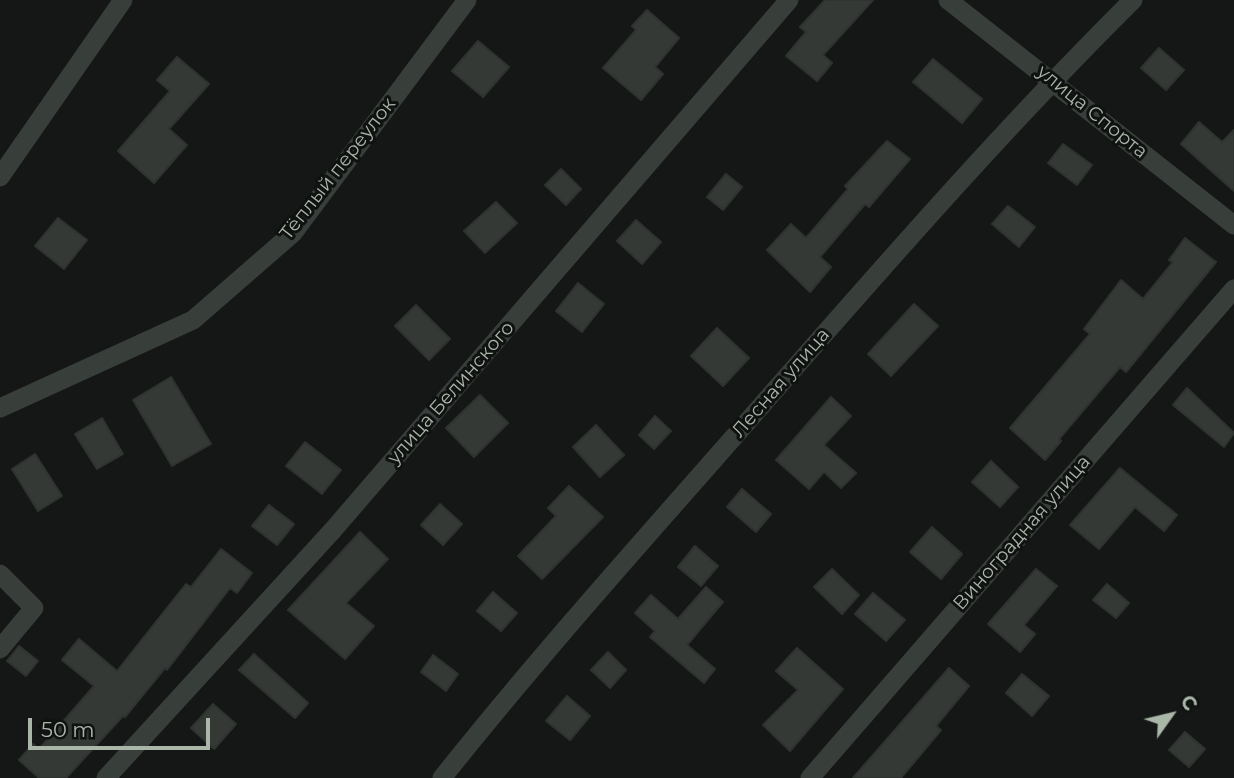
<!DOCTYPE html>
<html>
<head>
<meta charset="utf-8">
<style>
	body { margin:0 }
	#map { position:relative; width:1234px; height:778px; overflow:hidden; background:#151716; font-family:Montserrat,sans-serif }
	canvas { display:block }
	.north { position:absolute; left:1136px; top:680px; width:70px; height:70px; -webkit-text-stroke:5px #101211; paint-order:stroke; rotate:56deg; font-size:19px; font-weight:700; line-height:28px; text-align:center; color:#a9b6a8 }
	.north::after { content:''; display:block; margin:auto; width:24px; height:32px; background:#a9b6a8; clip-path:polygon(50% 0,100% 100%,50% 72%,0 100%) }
	.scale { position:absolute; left:28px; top:718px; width:182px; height:32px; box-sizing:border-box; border:4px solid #a9b6a8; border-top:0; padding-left:9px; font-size:21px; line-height:24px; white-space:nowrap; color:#a9b6a8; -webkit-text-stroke:5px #101211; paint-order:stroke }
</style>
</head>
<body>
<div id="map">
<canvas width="1234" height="778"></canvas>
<div class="north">С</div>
<div class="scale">50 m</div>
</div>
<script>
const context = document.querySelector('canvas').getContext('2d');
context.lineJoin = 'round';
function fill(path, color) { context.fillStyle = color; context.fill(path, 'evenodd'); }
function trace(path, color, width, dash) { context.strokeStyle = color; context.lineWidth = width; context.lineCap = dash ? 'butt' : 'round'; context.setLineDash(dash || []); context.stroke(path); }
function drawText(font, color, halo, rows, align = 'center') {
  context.font = font + ' Montserrat,sans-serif'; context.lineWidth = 6; context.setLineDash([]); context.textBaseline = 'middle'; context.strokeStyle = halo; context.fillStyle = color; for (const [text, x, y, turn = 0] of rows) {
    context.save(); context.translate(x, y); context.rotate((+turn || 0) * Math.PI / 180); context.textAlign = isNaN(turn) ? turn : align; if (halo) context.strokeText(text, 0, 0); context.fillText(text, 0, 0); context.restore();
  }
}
const building = new Path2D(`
	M 825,0 L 873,0 L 823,55 L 832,63 L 817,81 L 786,56 L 806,32 L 800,27 Z
	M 647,10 L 679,38 L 655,67 L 663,74 L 641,100 L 603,68 L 636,30 L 632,26 Z
	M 478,41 L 509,67 L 483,97 L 452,71 Z
	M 1159,48 L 1184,70 L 1166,90 L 1141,68 Z
	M 177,57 L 209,84 L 169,129 L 187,145 L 154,183 L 118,151 L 170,91 L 157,80 Z
	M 933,59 L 982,99 L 962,123 L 913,82 Z
	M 1199,122 L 1222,142 L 1234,130 L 1234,191 L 1181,144 Z
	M 887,141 L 910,159 L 869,207 L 865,204 L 820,257 L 831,267 L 810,292 L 767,250 L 791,224 L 806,238 L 848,189 L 845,186 Z
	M 1063,144 L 1092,165 L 1077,185 L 1048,163 Z
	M 561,169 L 581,189 L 566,205 L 545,185 Z
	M 726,174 L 742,187 L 723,210 L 707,197 Z
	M 496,202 L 517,223 L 485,253 L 464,231 Z
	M 1008,206 L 1035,227 L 1019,247 L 992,224 Z
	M 58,218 L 87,240 L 64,269 L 35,246 Z
	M 636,220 L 661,242 L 642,264 L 617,241 Z
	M 1185,238 L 1216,262 L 1126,372 L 1120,367 L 1059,439 L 1061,441 L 1045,460 L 1010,428 L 1090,334 L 1084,329 L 1121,280 L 1143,299 L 1173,262 L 1169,260 Z
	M 578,283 L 604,304 L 582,332 L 556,311 Z
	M 914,304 L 938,326 L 891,376 L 868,354 Z
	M 416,305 L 450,339 L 429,360 L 395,326 Z
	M 717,328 L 749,358 L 723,386 L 691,356 Z
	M 171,377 L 211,444 L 172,466 L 133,400 Z
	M 1187,388 L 1234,433 L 1224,447 L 1173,405 Z
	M 480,395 L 508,423 L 474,457 L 446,428 Z
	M 831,397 L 851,416 L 824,445 L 856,473 L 841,488 L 824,472 L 809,489 L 776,460 Z
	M 655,416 L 671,431 L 654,449 L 639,435 Z
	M 102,418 L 123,454 L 97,469 L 75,434 Z
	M 596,425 L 624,455 L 600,477 L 573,447 Z
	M 305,442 L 341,470 L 322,494 L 286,466 Z
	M 35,454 L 62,496 L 38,511 L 12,469 Z
	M 991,461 L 1018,487 L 1000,507 L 972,482 Z
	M 1120,468 L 1177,515 L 1164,531 L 1135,507 L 1099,549 L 1070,525 Z
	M 569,486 L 603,517 L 542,579 L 518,556 L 556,516 L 548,508 Z
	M 742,489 L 771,514 L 756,532 L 727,507 Z
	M 440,504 L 462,524 L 443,545 L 421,525 Z
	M 269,505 L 294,524 L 277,545 L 252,526 Z
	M 932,527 L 962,554 L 941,579 L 910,552 Z
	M 360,532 L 388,559 L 346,603 L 374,626 L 345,659 L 288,610 Z
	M 695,546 L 718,566 L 701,586 L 678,567 Z
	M 221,549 L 252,573 L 237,593 L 230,588 L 167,670 L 165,668 L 125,717 L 123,716 L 66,778 L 39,778 L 19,760 L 33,744 L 39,749 L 94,686 L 62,660 L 79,639 L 117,671 L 186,584 L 191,587 Z
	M 832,569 L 859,595 L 842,614 L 814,587 Z
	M 1036,569 L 1057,586 L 1024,625 L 1035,634 L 1020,652 L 988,624 Z
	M 1107,584 L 1129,603 L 1116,618 L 1093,600 Z
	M 706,587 L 723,602 L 687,645 L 715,669 L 704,683 L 650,637 L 655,631 L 635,613 L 651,595 L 678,619 Z
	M 493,592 L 517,613 L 501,631 L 477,611 Z
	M 873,593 L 905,620 L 886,641 L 855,614 Z
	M 19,646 L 38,661 L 26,676 L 7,661 Z
	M 797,648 L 843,689 L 790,751 L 763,725 L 798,690 L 776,671 Z
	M 608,652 L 626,670 L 610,688 L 591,670 Z
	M 254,654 L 308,703 L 295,718 L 239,670 Z
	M 433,655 L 458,674 L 446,691 L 421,672 Z
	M 949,668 L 969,686 L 936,726 L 941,730 L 901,778 L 853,778 Z
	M 1022,674 L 1049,696 L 1032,716 L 1006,693 Z
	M 567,696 L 590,716 L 570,740 L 546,721 Z
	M 213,704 L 236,724 L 214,749 L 191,728 Z
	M 1185,732 L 1205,749 L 1189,767 L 1169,750 Z`);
const street = new Path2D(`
	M 948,0 L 1234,225
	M 0,177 L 123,0
	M 0,408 L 193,320 L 293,233 L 467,0
	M 0,574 L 34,608 L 0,649
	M 106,778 L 333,530 L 789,0
	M 442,778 C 544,650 654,528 762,405 C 883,267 1003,129 1133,0
	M 810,778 L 1234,289`);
const streetNames = [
	["улица Спорта",1092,112,39],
	["Тёплый переулок",338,169,-52],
	["Лесная улица",781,383,-49],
	["улица Белинского",451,393,-49],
	["Виноградная улица",1022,533,-49]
];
fill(building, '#353936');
trace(building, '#2f3330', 2);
trace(street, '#383e39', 19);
drawText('19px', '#a9b6a8', '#101211', streetNames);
</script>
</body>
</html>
